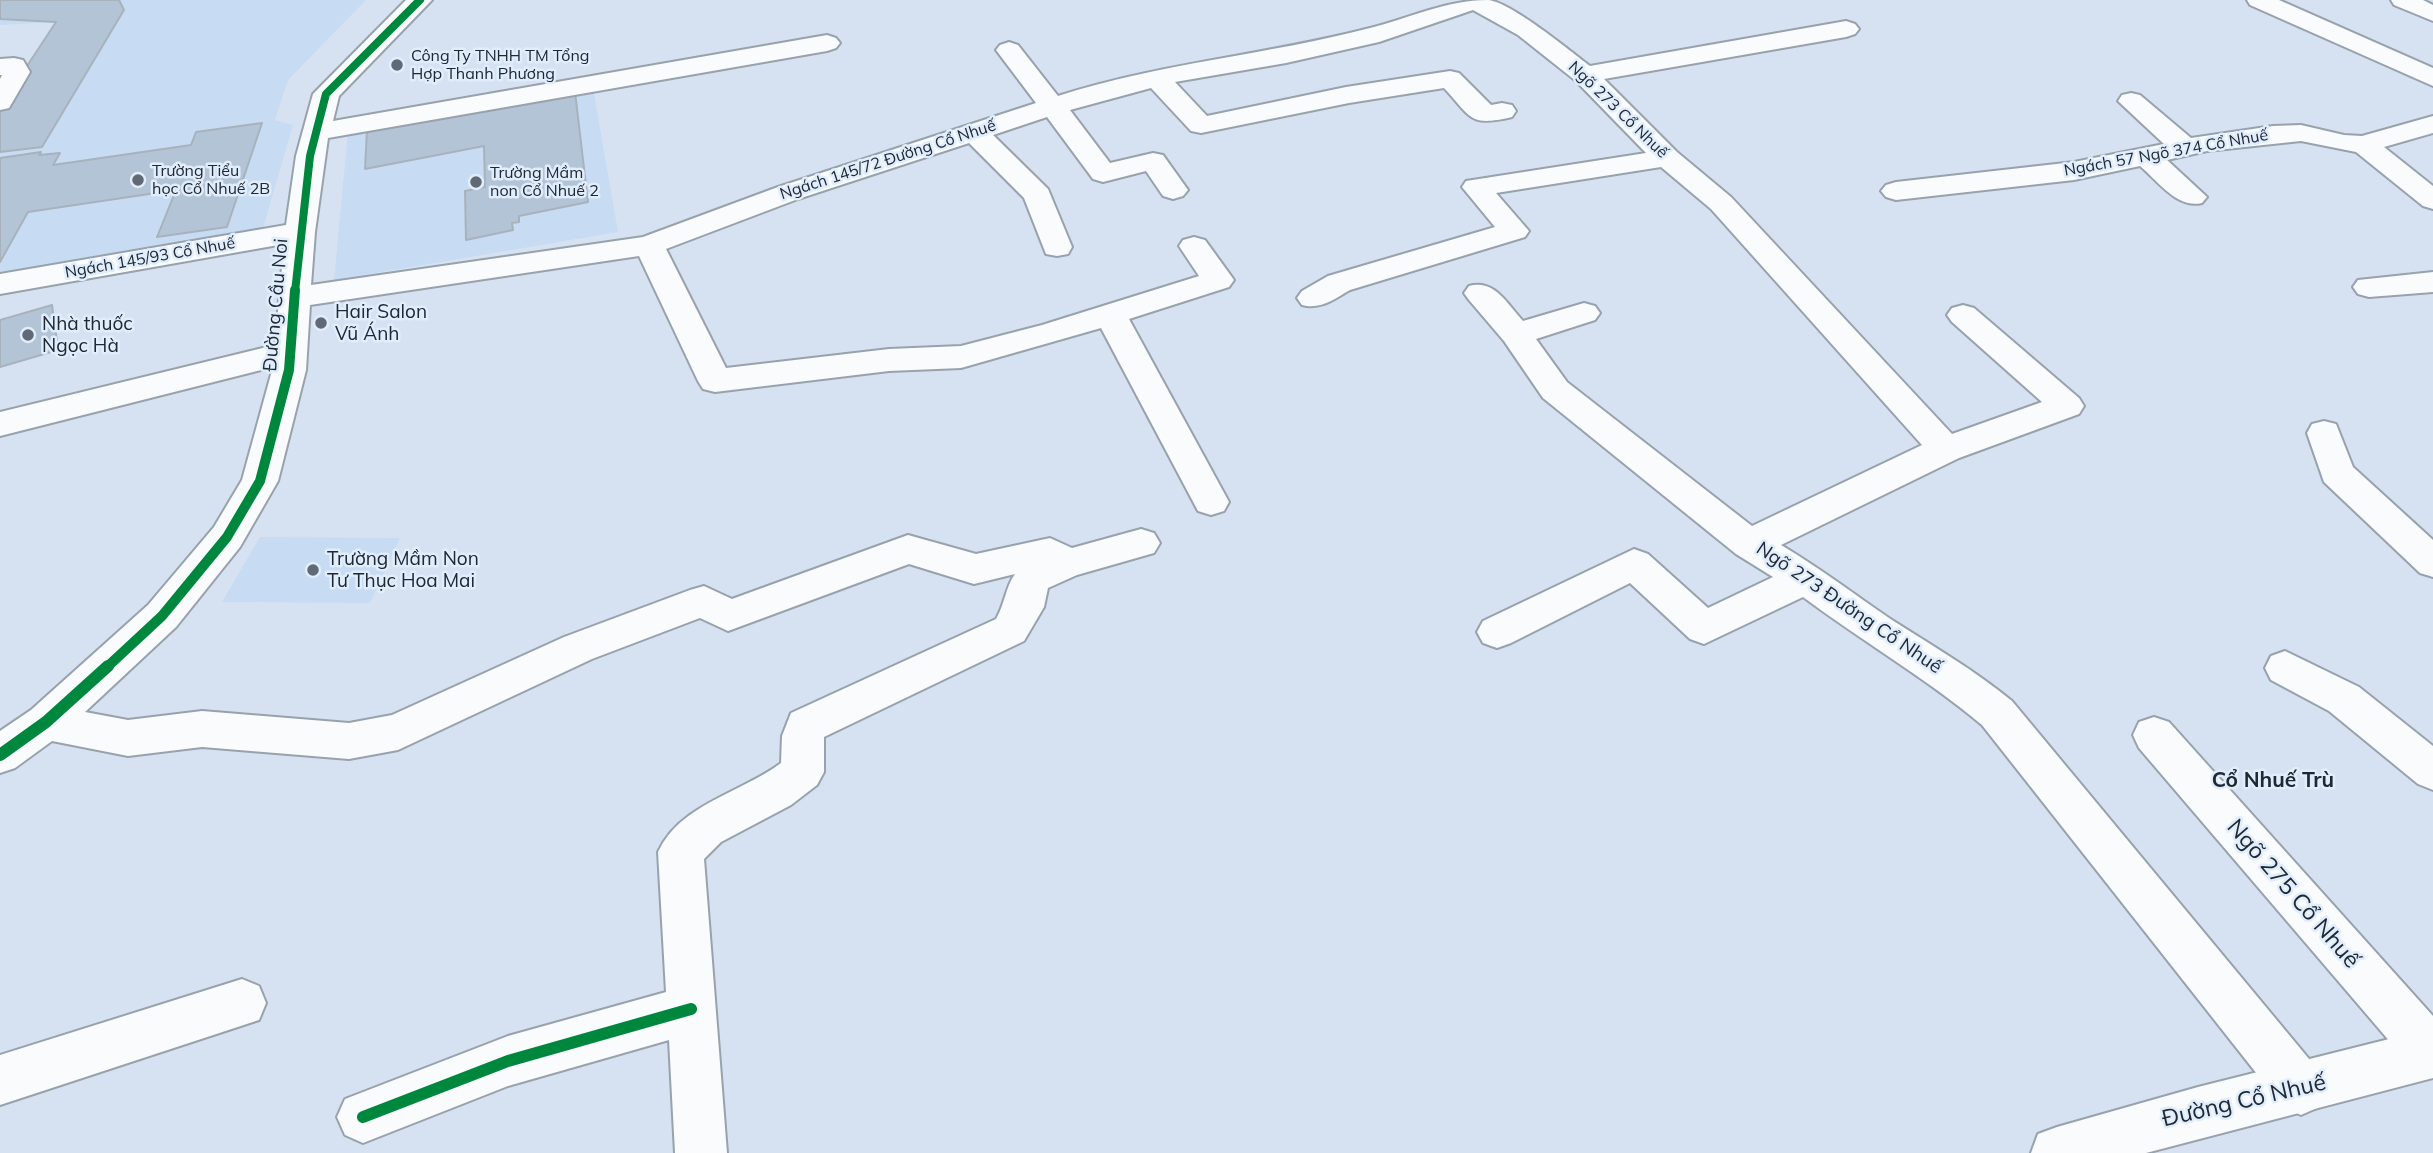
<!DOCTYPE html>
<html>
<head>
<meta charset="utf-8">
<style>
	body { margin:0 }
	canvas { display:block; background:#d6e2f1 }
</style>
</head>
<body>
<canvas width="2433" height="1153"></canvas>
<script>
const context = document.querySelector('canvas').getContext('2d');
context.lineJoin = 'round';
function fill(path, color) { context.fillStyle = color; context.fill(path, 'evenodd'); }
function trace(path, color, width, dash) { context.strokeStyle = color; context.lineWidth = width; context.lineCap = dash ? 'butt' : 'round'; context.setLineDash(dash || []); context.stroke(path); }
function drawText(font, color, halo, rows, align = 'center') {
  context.font = font + ' Mulish,sans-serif'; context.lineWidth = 5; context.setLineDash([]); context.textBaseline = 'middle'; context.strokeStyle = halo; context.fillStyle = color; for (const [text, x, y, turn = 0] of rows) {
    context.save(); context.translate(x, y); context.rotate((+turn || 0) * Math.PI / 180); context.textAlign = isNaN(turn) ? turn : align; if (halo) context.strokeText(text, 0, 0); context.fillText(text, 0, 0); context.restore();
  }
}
const built = new Path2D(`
	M 0,0 L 366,0 L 288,80 L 275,120 L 293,125 L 261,235 L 0,281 L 0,107 L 55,22 L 0,25 Z
	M 593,88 L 618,232 L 334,280 L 348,132 Z
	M 260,537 L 400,538 L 370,603 L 222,602 Z`);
const building = new Path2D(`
	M 0,0 L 119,0 L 124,10 L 42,147 L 0,152 L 0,107 L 56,22 L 0,19 Z
	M 575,92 L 588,202 L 519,216 L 519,222 L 512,223 L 513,230 L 466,240 L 465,191 L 485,187 L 484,146 L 365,169 L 367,130 Z
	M 262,123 L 227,227 L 157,237 L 176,190 L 28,212 L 0,262 L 0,158 L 41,152 L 39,155 L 60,153 L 53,165 L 191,145 L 196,132 Z
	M 52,305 L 58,350 L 0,367 L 0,320 Z`);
const minor = new Path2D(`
	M 406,0 L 432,0 L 339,96 L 333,121 L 827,35 L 836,38 L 840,43 L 836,48 L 827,51 L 328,138 L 315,232 L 311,285 L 643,237 L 778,187 L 1036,103 L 996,50 L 1000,45 L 1009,42 L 1018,45 L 1058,96 C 1160,63 1267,55 1370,28 C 1410,18 1446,0 1488,0 C 1511,2 1570,51 1590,66 L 1846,21 L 1855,24 L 1859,29 L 1855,34 L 1846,37 L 1604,79 L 1677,152 L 1731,197 L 1952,434 L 2042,402 L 1952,322 L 1947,315 L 1952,308 L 1963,305 L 1974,308 L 2079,398 L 2084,406 L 2079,414 L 1959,458 L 1781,545 C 1820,568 1855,595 1892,620 C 1933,646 1974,670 2012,701 L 2319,1071 L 2327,1089 L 2319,1107 L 2301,1115 L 2283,1107 L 1982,725 C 1926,678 1862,641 1803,597 L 1704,644 L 1690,639 L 1630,583 L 1511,643 L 1497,648 L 1483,643 L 1477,632 L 1483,621 L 1634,549 L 1648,554 L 1708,608 L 1773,577 L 1736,554 L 1543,398 L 1504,341 L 1469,300 L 1464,293 L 1469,286 C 1495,279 1507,304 1523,321 L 1584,303 L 1595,306 L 1600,313 L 1595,320 L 1536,339 L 1567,382 L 1752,526 L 1922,445 L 1711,209 L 1661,167 L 1496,193 L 1529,231 L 1525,237 L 1350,290 C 1334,299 1321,310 1302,305 L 1297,298 L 1302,291 L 1328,276 L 1495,227 L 1462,187 L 1466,181 L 1646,153 L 1576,81 L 1518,35 L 1473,10 L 1379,42 L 1286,63 L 1175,82 L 1207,116 L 1346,87 L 1450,71 L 1459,73 L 1491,105 L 1502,103 L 1512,105 L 1516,111 L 1512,117 C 1469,127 1472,118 1444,88 L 1349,103 L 1201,133 L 1191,131 L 1151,88 L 1070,110 L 1110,163 L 1153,153 L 1163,155 L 1188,190 L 1183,196 L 1173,199 L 1163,196 L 1146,171 L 1103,182 L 1093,179 L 1047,117 L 993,135 L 1048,189 L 1072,247 L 1068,254 L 1057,256 L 1046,254 L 1024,198 L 969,143 L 798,199 L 666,249 L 726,368 L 889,349 L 961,346 L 1042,325 L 1199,276 L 1179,246 L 1183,240 L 1194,237 L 1205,240 L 1234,280 L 1229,287 L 1129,319 L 1229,502 L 1224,511 L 1211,515 L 1198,511 L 1101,328 L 961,368 L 889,371 L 715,392 L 703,389 L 698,381 L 639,256 L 310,305 L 306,370 L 278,481 L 240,547 L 176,627 L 85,712 L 128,720 L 202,711 L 349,723 L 392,715 L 564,637 L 690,590 L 704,586 L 732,599 L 908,535 L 976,554 L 1050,538 L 1072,548 L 1141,529 L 1154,533 L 1160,543 L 1154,553 L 1077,575 L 1048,588 L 1044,607 L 1024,641 L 824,737 L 824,772 L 817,785 L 791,805 L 721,842 L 704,859 L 727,1153 L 675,1153 L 669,1040 L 508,1086 L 363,1143 L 345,1135 L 337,1117 L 345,1099 L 508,1036 L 666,992 L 658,852 C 680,804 741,793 781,763 L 782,736 L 791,713 L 996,619 C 1005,604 1005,588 1015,574 L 974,584 L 909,564 L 728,631 L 700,618 L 592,659 L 398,750 L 349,759 L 202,747 L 128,756 L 52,741 L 15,768 L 0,773 L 0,731 L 31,710 L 148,605 L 214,527 L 242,480 L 273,367 L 0,436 L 0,412 L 275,345 L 284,244 L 0,294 L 0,274 L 286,225 L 296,156 L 313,94 Z
	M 2247,0 L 2279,0 L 2433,68 L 2433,86 L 2250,5 Z
	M 2391,0 L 2423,0 L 2433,5 L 2433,21 L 2394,5 Z
	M 14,58 L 23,60 L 30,72 L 9,108 L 0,110 L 0,79 L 2,75 L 0,75 L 0,59 Z
	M 2131,93 L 2140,95 L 2191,138 L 2273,126 L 2301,125 L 2344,135 L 2362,136 L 2433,116 L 2433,133 L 2384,147 L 2433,186 L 2433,209 L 2423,206 L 2356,152 L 2301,141 L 2207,151 L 2167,160 L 2207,197 L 2202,203 C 2177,209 2158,181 2140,166 L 2074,180 L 1896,200 L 1886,197 L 1881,191 L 1886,185 L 1896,182 L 2074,162 L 2164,144 L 2118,101 L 2122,95 Z
	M 2433,272 L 2433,292 L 2369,297 L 2358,294 L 2353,287 L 2358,280 Z
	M 2324,421 L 2336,424 L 2353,467 L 2433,540 L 2433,577 L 2420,573 L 2324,482 L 2307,433 L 2312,424 Z
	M 2285,651 L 2359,687 L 2433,746 L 2433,790 L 2418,784 L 2329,711 L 2271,680 L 2265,668 L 2271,656 Z
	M 2154,717 L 2169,722 L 2433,1016 L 2433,1078 L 2415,1071 L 2139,748 L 2133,735 L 2139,722 Z
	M 242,979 L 259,986 L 266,1003 L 259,1020 L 0,1105 L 0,1055 Z`);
const major = new Path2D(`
	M 2433,1028 L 2433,1078 L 2146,1153 L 2031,1153 L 2038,1134 L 2057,1127 L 2198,1087 Z`);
const cyclewayFar2 = new Path2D(`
	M 295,292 L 310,156 L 326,94 L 420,0`);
const cyclewayFar1 = new Path2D(`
	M 106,668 L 162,616 L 227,537 L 260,481 L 289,370 L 295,290`);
const cycleway = new Path2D(`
	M 0,755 L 46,722 L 108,666
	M 363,1117 L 508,1061 L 691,1009`);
const markers = [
	[397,65,7,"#606975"],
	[138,180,7,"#606975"],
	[476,182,7,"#606975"],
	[321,323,7,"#606975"],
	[28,335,7,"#606975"],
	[313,570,7,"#606975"]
];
const farPoinames = [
	["Công Ty TNHH TM Tổng",411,56],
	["Hợp Thanh Phương",411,74],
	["Trường Tiểu",152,171],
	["học Cổ Nhuế 2B",152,189],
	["Trường Mầm",490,173],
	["non Cổ Nhuế 2",490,191]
];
const farStreetnames = [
	["Ngõ 273 Cổ Nhuế",1618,110,44],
	["Ngách 57 Ngõ 374 Cổ Nhuế",2166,153,-10],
	["Ngách 145/72 Đường Cổ Nhuế",888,160,-18],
	["Ngách 145/93 Cổ Nhuế",150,258,-10]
];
const streetNames = [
	["Đường Cầu Noi",276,305,-85],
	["Ngõ 273 Đường Cổ Nhuế",1849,608,34]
];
const poiNames = [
	["Hair Salon",335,312],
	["Vũ Ánh",335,334],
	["Nhà thuốc",42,324],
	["Ngọc Hà",42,346],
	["Trường Mầm Non",327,559],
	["Tư Thục Hoa Mai",327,581]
];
const neighbourhoodNames = [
	["Cổ Nhuế Trù",2273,781]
];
const nearStreetnames = [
	["Ngõ 275 Cổ Nhuế",2293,894,49],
	["Đường Cổ Nhuế",2244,1101,-13]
];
fill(built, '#c7dbf3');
fill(building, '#b4c4d7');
trace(building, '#a8b2bd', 2);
trace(minor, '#98a2ad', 4);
trace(major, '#98a2ad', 4);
fill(minor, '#f9fbfd');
fill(major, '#f9fbfd');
trace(cyclewayFar2, '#00873e', 8);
trace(cyclewayFar1, '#00873e', 10);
trace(cycleway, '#00873e', 12);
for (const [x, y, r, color] of markers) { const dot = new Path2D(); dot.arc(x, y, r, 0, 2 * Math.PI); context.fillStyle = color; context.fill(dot); trace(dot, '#e0edfd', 2.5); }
drawText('16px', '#202832', '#e0edfd', farPoinames, 'left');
drawText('16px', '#202832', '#e0edfd', farStreetnames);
drawText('19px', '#202832', '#e0edfd', streetNames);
drawText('19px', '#202832', '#e0edfd', poiNames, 'left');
drawText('bold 21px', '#202832', '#e0edfd', neighbourhoodNames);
drawText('23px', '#202832', '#e0edfd', nearStreetnames);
</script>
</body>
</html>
